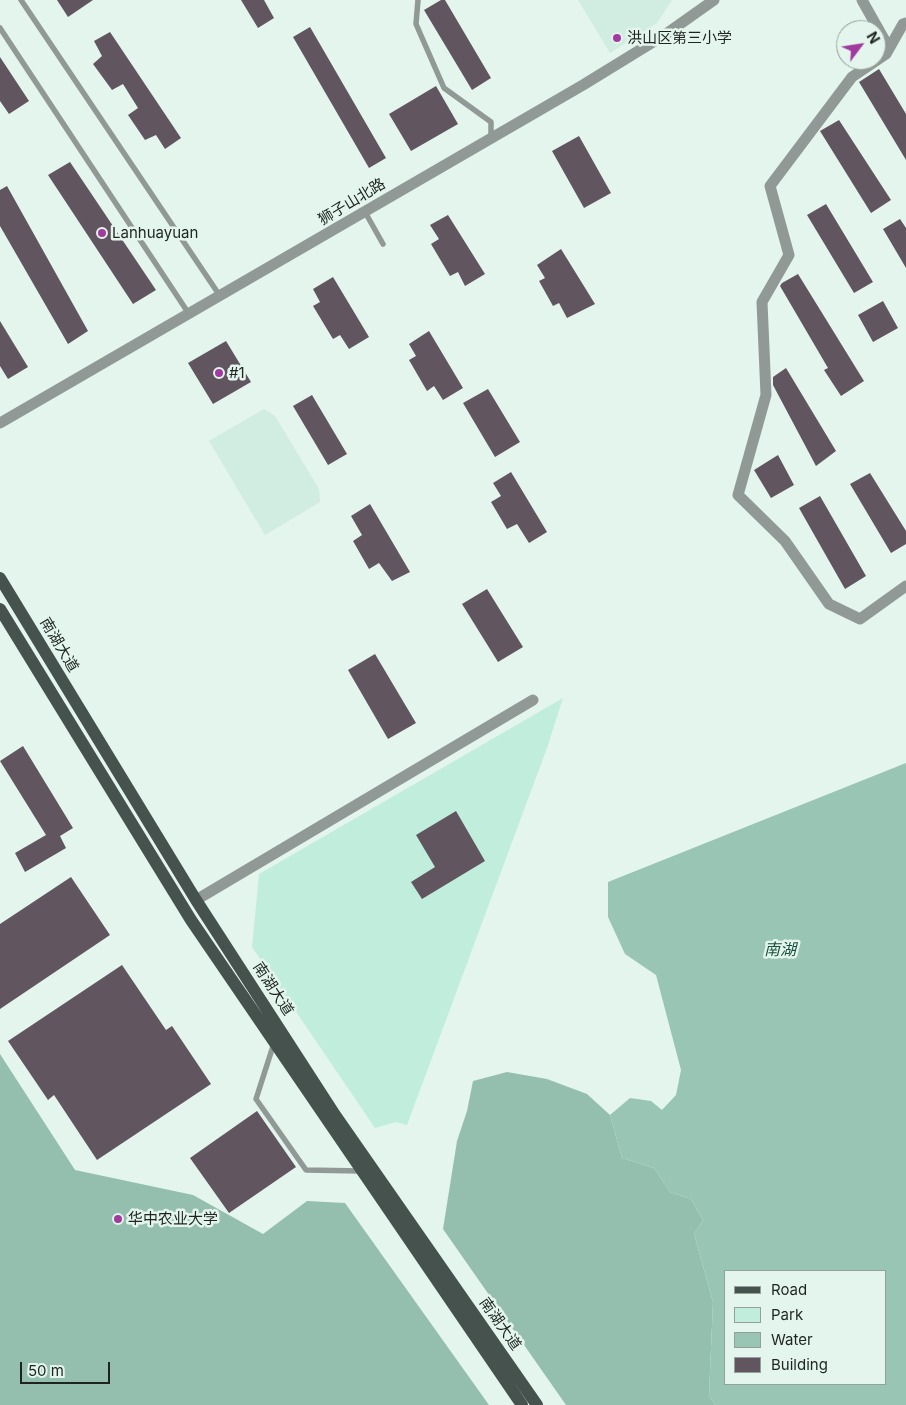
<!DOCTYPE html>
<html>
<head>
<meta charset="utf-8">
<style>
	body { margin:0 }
	#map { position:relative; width:906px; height:1405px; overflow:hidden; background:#e3f5ed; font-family:Inter,sans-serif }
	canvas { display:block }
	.legend { position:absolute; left:724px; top:1270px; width:162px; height:115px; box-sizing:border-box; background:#e3f5ed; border:1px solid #94a19b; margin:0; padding:6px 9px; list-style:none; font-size:15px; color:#1d2421 }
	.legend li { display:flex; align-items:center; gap:10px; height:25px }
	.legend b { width:25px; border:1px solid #94a19b }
	.north { position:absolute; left:836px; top:20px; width:50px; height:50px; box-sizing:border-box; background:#e3f5ed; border:1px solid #94a19b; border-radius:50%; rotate:59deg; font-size:14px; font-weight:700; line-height:20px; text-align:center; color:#1d2421 }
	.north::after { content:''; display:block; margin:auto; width:18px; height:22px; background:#a13b9f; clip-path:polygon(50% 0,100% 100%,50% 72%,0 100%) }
	.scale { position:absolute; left:20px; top:1362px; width:90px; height:22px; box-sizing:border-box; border:2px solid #1d2421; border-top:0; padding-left:6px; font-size:15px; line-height:18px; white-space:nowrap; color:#1d2421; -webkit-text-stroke:4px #e3f5ed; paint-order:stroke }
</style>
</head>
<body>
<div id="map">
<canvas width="906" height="1405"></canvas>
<ul class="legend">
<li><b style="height:6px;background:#45524d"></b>Road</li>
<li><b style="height:14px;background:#c1eedc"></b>Park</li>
<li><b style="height:14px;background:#99c5b4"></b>Water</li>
<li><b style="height:14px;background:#615560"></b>Building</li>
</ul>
<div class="north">N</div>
<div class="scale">50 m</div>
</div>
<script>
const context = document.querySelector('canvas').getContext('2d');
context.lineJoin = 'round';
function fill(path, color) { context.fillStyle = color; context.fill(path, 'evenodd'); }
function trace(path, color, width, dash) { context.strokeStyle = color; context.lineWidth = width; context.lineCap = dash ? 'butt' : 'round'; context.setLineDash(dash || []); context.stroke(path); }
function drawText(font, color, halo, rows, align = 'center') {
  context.font = font + ' Inter,"Noto Sans SC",sans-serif'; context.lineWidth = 5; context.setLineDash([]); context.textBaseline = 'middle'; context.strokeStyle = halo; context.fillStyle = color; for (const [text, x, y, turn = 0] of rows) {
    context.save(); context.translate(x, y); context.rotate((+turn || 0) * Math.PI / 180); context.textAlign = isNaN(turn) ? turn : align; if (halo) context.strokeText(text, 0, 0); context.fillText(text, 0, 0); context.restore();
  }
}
const built = new Path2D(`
	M 578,0 L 672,0 L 657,23 L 610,53 Z
	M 264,409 L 275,416 L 319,489 L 320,502 L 265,535 L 209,441 Z`);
const green = new Path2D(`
	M 563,698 L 547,748 L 407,1125 L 396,1122 L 375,1128 L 252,947 L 259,874 Z`);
const forest = new Path2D(`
	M 0,1054 L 75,1170 L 193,1195 L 263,1234 L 307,1201 L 345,1203 L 489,1405 L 0,1405 Z
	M 507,1072 L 547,1079 L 587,1094 L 610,1115 L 622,1158 L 654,1168 L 670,1192 L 691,1199 L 703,1220 L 694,1234 L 713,1302 L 709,1395 L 715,1405 L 566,1405 L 443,1229 L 457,1141 L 467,1111 L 473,1081 Z`);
const water = new Path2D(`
	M 906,763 L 906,1405 L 715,1405 L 709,1395 L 713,1302 L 694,1234 L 703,1220 L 691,1199 L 670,1192 L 654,1168 L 622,1158 L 610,1115 L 630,1098 L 651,1101 L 662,1110 L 676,1095 L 681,1070 L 656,975 L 625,954 L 608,917 L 608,882 ZM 725,1271 L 885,1271 L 885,1384 L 725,1384 Z`);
const building = new Path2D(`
	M 57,0 L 93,0 L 68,17 Z
	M 241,0 L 264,0 L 274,18 L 258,28 Z
	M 441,0 L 445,0 L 491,78 L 472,90 L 424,10 Z
	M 310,27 L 386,158 L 369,168 L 293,37 Z
	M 110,32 L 181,138 L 165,149 L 156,135 L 145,140 L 128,115 L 138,108 L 123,84 L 112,90 L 93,64 L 102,56 L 94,41 Z
	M 0,57 L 29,101 L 9,114 L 0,101 Z
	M 879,69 L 906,114 L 906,160 L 859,82 Z
	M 436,86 L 458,124 L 411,151 L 389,114 Z
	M 839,120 L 891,200 L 871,213 L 820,131 Z
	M 579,136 L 611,193 L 584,208 L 552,151 Z
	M 70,162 L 156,290 L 133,304 L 48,175 Z
	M 7,186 L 88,331 L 68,344 L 0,226 L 0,190 Z
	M 826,204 L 873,282 L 854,293 L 807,215 Z
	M 448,215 L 485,274 L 465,286 L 458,272 L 450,276 L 431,244 L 439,239 L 430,225 Z
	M 900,219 L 906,228 L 906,268 L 883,229 Z
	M 561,249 L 595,304 L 567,318 L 559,303 L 553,306 L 539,281 L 545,278 L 537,265 Z
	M 798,274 L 864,381 L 841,396 L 824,370 L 828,368 L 780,286 L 782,283 Z
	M 333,277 L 369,337 L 349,349 L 340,335 L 333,339 L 313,306 L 320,302 L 313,289 Z
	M 883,301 L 898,328 L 873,342 L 858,315 Z
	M 0,321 L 28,367 L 8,379 L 0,366 Z
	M 429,331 L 463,388 L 443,400 L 434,386 L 427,391 L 409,360 L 416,356 L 409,344 Z
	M 226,341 L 251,382 L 213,404 L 188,363 Z
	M 786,368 L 836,451 L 816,466 L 773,385 L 773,377 Z
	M 488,389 L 520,442 L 495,457 L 463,403 Z
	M 312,395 L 347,454 L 328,465 L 293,406 Z
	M 778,455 L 794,485 L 771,498 L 754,470 Z
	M 511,472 L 547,532 L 529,543 L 517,524 L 507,529 L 491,502 L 501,496 L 493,483 Z
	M 870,473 L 906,531 L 906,544 L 891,553 L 850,484 Z
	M 820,496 L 866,576 L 845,589 L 799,508 Z
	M 370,504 L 410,572 L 392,581 L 379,563 L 369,569 L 353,541 L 362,535 L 351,516 Z
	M 487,589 L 523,647 L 498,662 L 462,604 Z
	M 375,654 L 416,723 L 388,739 L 348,670 Z
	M 23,746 L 73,828 L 60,836 L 66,848 L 25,872 L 15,853 L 46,835 L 0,761 Z
	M 456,811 L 485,861 L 422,899 L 411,882 L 435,867 L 416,835 Z
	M 71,877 L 110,935 L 0,1009 L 0,924 Z
	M 122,965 L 166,1030 L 172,1026 L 211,1084 L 97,1160 L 54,1095 L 48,1100 L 8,1041 Z
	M 257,1111 L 296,1167 L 229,1213 L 190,1158 Z`);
const service = new Path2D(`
	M 21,0 L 220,296
	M 418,0 L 416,24 L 444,88 L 491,122 L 491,138
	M 0,28 L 189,314
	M 365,212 L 383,244
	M 274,1043 L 256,1099 L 306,1170 L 360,1171`);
const minor = new Path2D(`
	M 862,0 L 889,48
	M 906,23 L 903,24 L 886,54 L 852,77 L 770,186 L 789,255 L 762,302 L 766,395 L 738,495 L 785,541 L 829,604 L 860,619 L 906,586
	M 0,423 L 583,85 L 666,34 L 714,0
	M 196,900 L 533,700`);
const primary = new Path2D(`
	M 0,578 L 196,900 L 335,1115 L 537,1405
	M 0,609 L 191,920 L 522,1405`);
const markers = [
	[617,38,5,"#a13b9f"],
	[102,233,5,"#a13b9f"],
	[219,373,5,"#a13b9f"],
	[118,1219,5,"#a13b9f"]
];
const poiNames = [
	["洪山区第三小学",627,38],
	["Lanhuayuan",112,233],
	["#1",229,373],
	["华中农业大学",128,1219]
];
const streetNames = [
	["狮子山北路",352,202,-31],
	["南湖大道",59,645,59],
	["南湖大道",273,989,57],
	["南湖大道",500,1324,55]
];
const waterNames = [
	["南湖",780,950]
];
fill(built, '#d1ece1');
fill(green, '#c1eedc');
fill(forest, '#94bfae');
fill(water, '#99c5b4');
fill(building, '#615560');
trace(service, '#919996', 5.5);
trace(minor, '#919996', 11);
trace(primary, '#45524d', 12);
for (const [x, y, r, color] of markers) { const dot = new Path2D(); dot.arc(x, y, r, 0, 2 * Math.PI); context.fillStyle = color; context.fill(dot); trace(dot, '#e3f5ed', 2); }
drawText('15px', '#1d2421', '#e3f5ed', poiNames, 'left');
drawText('15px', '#1d2421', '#e3f5ed', streetNames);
drawText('italic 16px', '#17503e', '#e3f5ed', waterNames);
</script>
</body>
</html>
